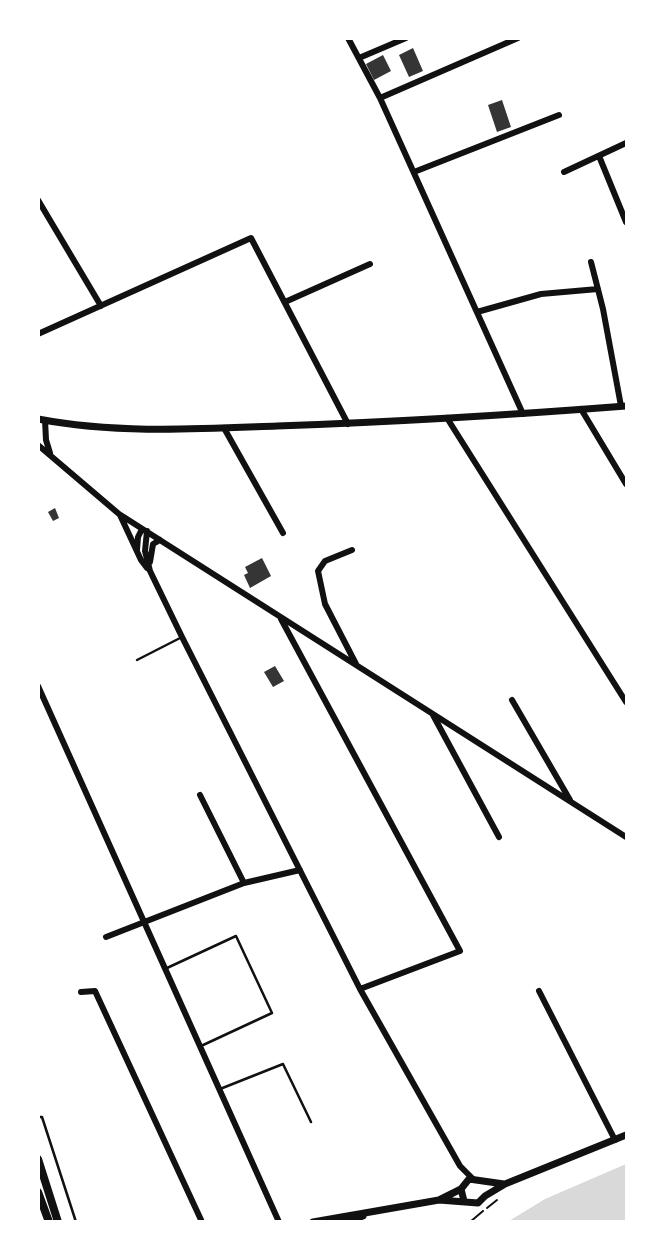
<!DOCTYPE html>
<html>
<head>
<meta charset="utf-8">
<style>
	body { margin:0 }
	#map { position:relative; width:665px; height:1260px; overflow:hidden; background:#fff; font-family:"Noto Sans",sans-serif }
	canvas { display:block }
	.frame { position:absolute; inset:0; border:40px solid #fff; pointer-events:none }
</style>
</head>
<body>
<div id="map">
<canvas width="665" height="1260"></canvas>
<div class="frame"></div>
</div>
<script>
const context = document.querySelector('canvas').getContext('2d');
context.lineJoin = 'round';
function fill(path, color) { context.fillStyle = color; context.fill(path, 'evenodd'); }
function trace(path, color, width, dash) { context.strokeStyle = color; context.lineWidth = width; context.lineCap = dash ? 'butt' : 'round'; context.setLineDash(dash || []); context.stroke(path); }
const water = new Path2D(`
	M 626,1164 L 626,1221 L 509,1221 L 545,1199 Z`);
const building = new Path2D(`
	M 413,48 L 423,71 L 409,77 L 399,55 Z
	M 383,55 L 391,71 L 374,80 L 366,64 Z
	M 502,100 L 511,127 L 497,132 L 488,105 Z
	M 55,508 L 59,518 L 53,521 L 48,512 Z
	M 262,558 L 271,576 L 250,588 L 244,575 L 248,573 L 245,567 Z
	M 275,666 L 284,681 L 273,687 L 264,672 Z`);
const path = new Path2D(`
	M 487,1208 L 497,1200
	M 470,1222 L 483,1211`);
const service = new Path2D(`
	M 137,660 L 182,637
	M 167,968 L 236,936 L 272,1013 L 201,1046
	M 220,1089 L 283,1064 L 311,1122
	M 38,1117 L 42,1117 L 76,1222`);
const minor = new Path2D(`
	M 348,38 L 380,98 L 523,414
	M 359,58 L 406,38
	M 380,98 L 518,38
	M 599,156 L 626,222
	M 414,172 L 559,115
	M 564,172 L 626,143
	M 38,200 L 101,306
	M 591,262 L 603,309 L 621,406
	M 285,302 L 370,264
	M 477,312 L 541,294 L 598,289
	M 38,334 L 251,238 L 348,424
	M 581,409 L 626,484
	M 447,418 L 626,702
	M 45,420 L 46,440 L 50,453
	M 224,428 L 283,533
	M 38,445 L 119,514 L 626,837
	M 120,515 L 141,560 L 147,568
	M 147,531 L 145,551 L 150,571 L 182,637 L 360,989 L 460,1166 L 473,1179
	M 137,550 L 138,537 L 142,529
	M 352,550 L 325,561 L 318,571 L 325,604 L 356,664
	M 150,562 L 153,544 L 160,540
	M 281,619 L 460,951 L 360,989
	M 38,686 L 279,1222
	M 512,700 L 570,800
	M 433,715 L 499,837
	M 200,795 L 244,883
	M 106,937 L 244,883 L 300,870
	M 539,991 L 615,1140
	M 81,992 L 95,991 L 202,1222`);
const tertiary = new Path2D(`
	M 38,419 C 117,434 198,429 277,426 C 394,422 510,415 626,406
	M 439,1200 L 461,1189
	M 464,1201 L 461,1189 L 469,1179 L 504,1184
	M 313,1222 L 439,1200 L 478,1203 L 485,1196 L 505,1184 L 626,1135
	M 347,1222 L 363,1216`);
const secondary = new Path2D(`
	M 38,1159 L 58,1222
	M 38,1192 L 49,1222`);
fill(water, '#d9d9d9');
fill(building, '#353535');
trace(path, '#111', 2);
trace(service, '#111', 2.5);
trace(minor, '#111', 6);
trace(tertiary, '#111', 7);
trace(secondary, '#111', 8);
</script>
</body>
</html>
